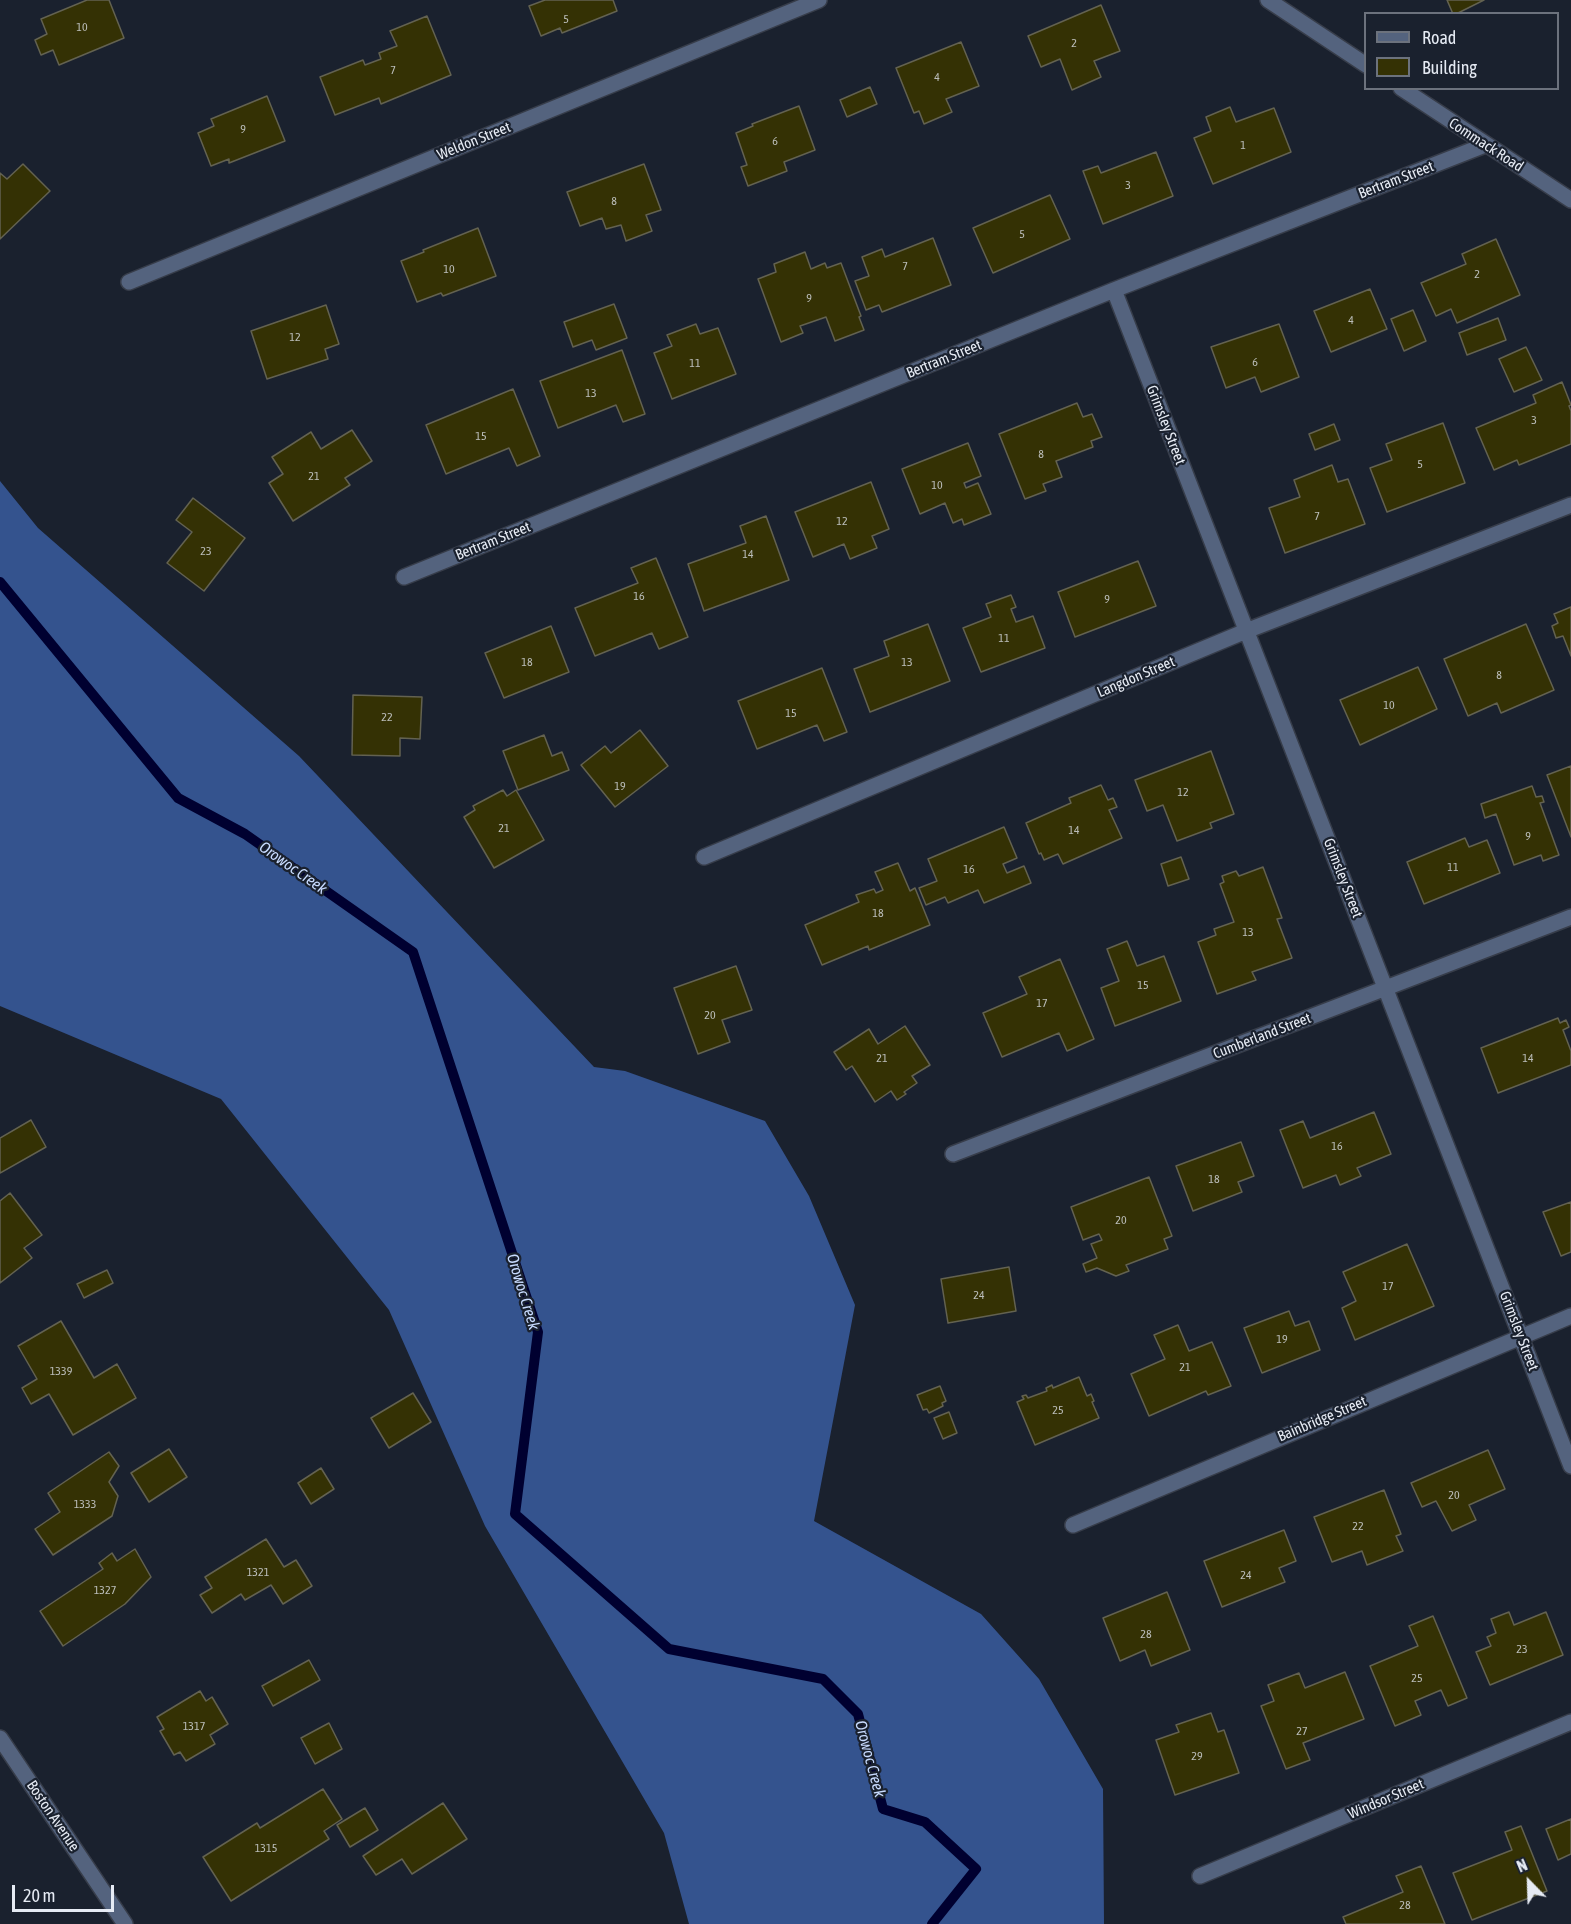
<!DOCTYPE html>
<html>
<head>
<meta charset="utf-8">
<style>
	body { margin:0 }
	#map { position:relative; width:1571px; height:1924px; overflow:hidden; background:#1a212e; font-family:"Asap Condensed",sans-serif }
	canvas { display:block }
	.legend { position:absolute; left:1364px; top:12px; width:195px; height:78px; box-sizing:border-box; background:#1a212e; border:2px solid #6c727d; margin:0; padding:8px 10px; list-style:none; font-size:18px; color:#e6ebf4 }
	.legend li { display:flex; align-items:center; gap:12px; height:30px }
	.legend b { width:30px; border:2px solid #6c727d }
	.north { position:absolute; left:1499px; top:1852px; width:60px; height:60px; -webkit-text-stroke:4px #1a212e; paint-order:stroke; rotate:337deg; font-size:16px; font-weight:700; line-height:24px; text-align:center; color:#e6ebf4 }
	.north::after { content:''; display:block; margin:auto; width:21px; height:27px; background:#e6ebf4; clip-path:polygon(50% 0,100% 100%,50% 72%,0 100%) }
	.scale { position:absolute; left:12px; top:1885px; width:102px; height:27px; box-sizing:border-box; border:3px solid #e6ebf4; border-top:0; padding-left:8px; font-size:18px; line-height:21px; white-space:nowrap; color:#e6ebf4; -webkit-text-stroke:4px #1a212e; paint-order:stroke }
</style>
</head>
<body>
<div id="map">
<canvas width="1571" height="1924"></canvas>
<ul class="legend">
<li><b style="height:8px;background:#54637e"></b>Road</li>
<li><b style="height:16px;background:#343104"></b>Building</li>
</ul>
<div class="north">N</div>
<div class="scale">20 m</div>
</div>
<script>
const context = document.querySelector('canvas').getContext('2d');
context.lineJoin = 'round';
function fill(path, color) { context.fillStyle = color; context.fill(path, 'evenodd'); }
function trace(path, color, width, dash) { context.strokeStyle = color; context.lineWidth = width; context.lineCap = dash ? 'butt' : 'round'; context.setLineDash(dash || []); context.stroke(path); }
function drawText(font, color, halo, rows, align = 'center') {
  context.font = font + ' "Asap Condensed",sans-serif'; context.lineWidth = 4.5; context.setLineDash([]); context.textBaseline = 'middle'; context.strokeStyle = halo; context.fillStyle = color; for (const [text, x, y, turn = 0] of rows) {
    context.save(); context.translate(x, y); context.rotate((+turn || 0) * Math.PI / 180); context.textAlign = isNaN(turn) ? turn : align; if (halo) context.strokeText(text, 0, 0); context.fillText(text, 0, 0); context.restore();
  }
}
const forest = new Path2D(`
	M 0,481 L 38,528 L 299,756 L 594,1067 L 625,1071 L 765,1121 L 809,1196 L 855,1305 L 814,1521 L 981,1614 L 1039,1679 L 1103,1789 L 1104,1924 L 689,1924 L 664,1833 L 485,1526 L 389,1310 L 221,1099 L 0,1006 Z`);
const stream = new Path2D(`
	M 0,582 L 178,798 L 245,834 L 413,952 L 538,1332 L 515,1514 L 669,1649 L 823,1679 L 858,1714 L 883,1809 L 925,1822 L 976,1869 L 932,1924`);
const building = new Path2D(`
	M 87,0 L 109,0 L 124,38 L 59,65 L 53,50 L 41,55 L 35,40 L 47,34 L 41,19 Z
	M 545,0 L 613,0 L 617,11 L 562,33 L 560,28 L 541,36 L 529,6 Z
	M 1447,0 L 1484,0 L 1456,14 L 1453,14 Z
	M 1101,5 L 1120,51 L 1094,61 L 1101,77 L 1072,90 L 1060,59 L 1041,67 L 1028,36 Z
	M 427,16 L 451,75 L 381,104 L 379,98 L 335,115 L 320,77 L 363,60 L 365,65 L 381,59 L 379,53 L 397,46 L 390,31 Z
	M 961,42 L 979,86 L 946,99 L 952,112 L 924,124 L 919,111 L 914,113 L 896,68 Z
	M 870,87 L 877,104 L 847,117 L 840,100 Z
	M 267,96 L 285,141 L 229,163 L 229,159 L 211,166 L 198,133 L 214,126 L 211,119 Z
	M 799,106 L 815,150 L 784,162 L 787,171 L 748,186 L 741,167 L 747,165 L 736,133 L 753,126 L 752,124 Z
	M 1230,107 L 1236,122 L 1274,108 L 1291,152 L 1213,184 L 1194,138 L 1211,131 L 1206,117 Z
	M 1156,152 L 1173,196 L 1103,224 L 1083,171 L 1098,166 L 1101,173 Z
	M 23,164 L 50,191 L 0,239 L 0,173 L 7,179 Z
	M 644,164 L 661,210 L 646,215 L 652,231 L 626,241 L 621,225 L 606,229 L 602,218 L 580,226 L 567,192 Z
	M 1050,195 L 1070,239 L 993,273 L 973,228 Z
	M 478,228 L 496,276 L 443,296 L 441,293 L 417,302 L 401,261 L 424,252 L 423,250 Z
	M 933,238 L 951,285 L 882,312 L 879,305 L 866,310 L 855,281 L 869,276 L 862,257 L 882,249 L 885,257 Z
	M 1496,239 L 1520,295 L 1457,323 L 1451,309 L 1436,316 L 1421,283 L 1466,264 L 1462,254 Z
	M 805,252 L 811,269 L 825,263 L 827,268 L 841,263 L 861,316 L 859,317 L 864,330 L 835,341 L 826,317 L 800,326 L 803,333 L 781,342 L 758,279 L 776,272 L 774,264 Z
	M 1370,289 L 1387,329 L 1331,352 L 1314,311 Z
	M 614,304 L 627,338 L 596,350 L 592,340 L 573,347 L 564,322 Z
	M 326,305 L 339,344 L 325,349 L 328,359 L 267,379 L 251,331 Z
	M 1413,310 L 1426,341 L 1404,351 L 1391,319 Z
	M 1498,318 L 1506,340 L 1467,355 L 1459,333 Z
	M 696,324 L 700,334 L 718,328 L 736,374 L 672,399 L 654,353 L 672,346 L 667,335 Z
	M 1279,324 L 1299,377 L 1261,392 L 1255,377 L 1226,388 L 1211,347 Z
	M 1526,347 L 1542,380 L 1514,392 L 1499,359 Z
	M 622,350 L 645,414 L 623,422 L 616,405 L 558,428 L 540,381 Z
	M 1562,382 L 1571,405 L 1569,406 L 1571,411 L 1571,444 L 1519,465 L 1517,460 L 1494,470 L 1476,428 L 1536,403 L 1533,395 Z
	M 513,389 L 540,456 L 517,466 L 509,448 L 446,474 L 426,425 Z
	M 1077,403 L 1083,417 L 1092,414 L 1102,437 L 1091,441 L 1093,447 L 1056,461 L 1062,477 L 1043,484 L 1046,491 L 1025,499 L 999,434 Z
	M 1443,423 L 1465,483 L 1387,512 L 1370,468 L 1392,460 L 1386,444 Z
	M 1334,424 L 1340,440 L 1315,450 L 1309,434 Z
	M 352,430 L 372,461 L 345,478 L 350,485 L 293,521 L 269,483 L 283,474 L 272,457 L 311,432 L 321,449 Z
	M 968,443 L 981,476 L 964,483 L 966,488 L 978,483 L 991,514 L 964,525 L 962,519 L 953,523 L 945,503 L 920,514 L 902,469 Z
	M 1332,465 L 1338,482 L 1348,479 L 1365,524 L 1285,553 L 1269,508 L 1300,497 L 1294,480 Z
	M 871,482 L 889,529 L 872,536 L 877,548 L 850,559 L 844,544 L 813,557 L 795,512 Z
	M 193,498 L 245,538 L 204,591 L 167,563 L 192,532 L 176,520 Z
	M 766,516 L 789,580 L 704,611 L 688,564 L 746,543 L 740,526 Z
	M 656,558 L 688,637 L 659,649 L 652,633 L 595,656 L 575,608 L 638,583 L 631,568 Z
	M 1138,561 L 1156,606 L 1075,637 L 1058,592 Z
	M 1011,595 L 1016,607 L 1011,609 L 1016,622 L 1033,616 L 1045,648 L 981,672 L 963,628 L 991,617 L 986,604 Z
	M 1571,607 L 1571,656 L 1563,636 L 1556,638 L 1552,626 L 1558,623 L 1554,614 Z
	M 928,624 L 950,681 L 870,712 L 854,669 L 889,656 L 884,641 Z
	M 1526,624 L 1554,690 L 1501,713 L 1497,703 L 1468,716 L 1444,659 Z
	M 551,626 L 569,672 L 504,698 L 485,653 Z
	M 1418,667 L 1437,709 L 1360,745 L 1340,700 Z
	M 822,668 L 847,732 L 824,741 L 817,725 L 757,749 L 738,701 Z
	M 353,695 L 422,697 L 420,739 L 400,738 L 400,756 L 352,755 Z
	M 640,730 L 668,766 L 615,807 L 581,765 L 605,746 L 611,753 Z
	M 544,735 L 552,756 L 562,752 L 569,770 L 518,790 L 503,751 Z
	M 1211,751 L 1234,814 L 1210,823 L 1212,828 L 1177,841 L 1163,805 L 1147,811 L 1135,780 Z
	M 1571,766 L 1571,837 L 1547,775 Z
	M 1101,785 L 1108,800 L 1113,798 L 1117,807 L 1109,810 L 1122,838 L 1063,864 L 1058,854 L 1044,860 L 1041,853 L 1039,854 L 1026,823 L 1071,803 L 1069,798 Z
	M 1532,786 L 1536,797 L 1542,796 L 1544,802 L 1540,803 L 1559,855 L 1543,861 L 1541,855 L 1514,865 L 1496,814 L 1485,818 L 1481,804 Z
	M 503,790 L 507,796 L 516,790 L 544,840 L 494,868 L 464,817 L 475,810 L 473,806 Z
	M 1004,827 L 1017,858 L 1003,864 L 1007,873 L 1024,866 L 1031,883 L 984,903 L 978,890 L 948,903 L 945,897 L 926,905 L 919,888 L 937,881 L 928,859 Z
	M 1465,838 L 1469,847 L 1487,840 L 1500,873 L 1424,904 L 1407,862 Z
	M 1181,857 L 1189,879 L 1168,886 L 1161,864 Z
	M 898,863 L 910,891 L 915,888 L 930,925 L 869,950 L 868,946 L 822,965 L 805,925 L 859,902 L 856,895 L 874,889 L 876,893 L 883,890 L 875,872 Z
	M 1263,867 L 1282,918 L 1277,919 L 1292,958 L 1252,972 L 1256,980 L 1217,994 L 1198,942 L 1216,935 L 1214,929 L 1234,922 L 1220,884 L 1224,882 L 1222,876 L 1236,871 L 1239,876 Z
	M 1127,941 L 1137,966 L 1164,956 L 1181,1001 L 1115,1026 L 1101,988 L 1119,981 L 1107,949 Z
	M 1060,959 L 1094,1039 L 1067,1051 L 1059,1033 L 1002,1057 L 983,1013 L 1027,994 L 1019,977 Z
	M 736,966 L 752,1010 L 722,1020 L 730,1042 L 698,1054 L 674,988 Z
	M 1558,1018 L 1560,1023 L 1566,1020 L 1569,1027 L 1563,1030 L 1571,1051 L 1571,1065 L 1498,1093 L 1481,1048 Z
	M 905,1026 L 930,1065 L 912,1076 L 917,1083 L 904,1092 L 906,1094 L 897,1100 L 891,1091 L 875,1102 L 852,1066 L 846,1070 L 834,1052 L 869,1029 L 878,1044 Z
	M 1374,1112 L 1391,1154 L 1357,1168 L 1361,1176 L 1340,1185 L 1336,1175 L 1303,1188 L 1280,1130 L 1303,1121 L 1310,1138 Z
	M 31,1120 L 46,1147 L 0,1173 L 0,1138 Z
	M 1241,1142 L 1254,1176 L 1238,1182 L 1242,1192 L 1193,1211 L 1176,1166 Z
	M 1149,1177 L 1172,1236 L 1164,1239 L 1168,1249 L 1126,1265 L 1129,1271 L 1116,1276 L 1097,1268 L 1086,1272 L 1083,1264 L 1097,1258 L 1091,1244 L 1102,1240 L 1099,1234 L 1083,1240 L 1071,1207 Z
	M 10,1193 L 42,1235 L 24,1248 L 32,1258 L 0,1283 L 0,1201 Z
	M 1571,1202 L 1571,1252 L 1561,1256 L 1543,1212 Z
	M 1407,1244 L 1434,1306 L 1355,1340 L 1342,1308 L 1356,1301 L 1343,1272 Z
	M 1009,1267 L 1016,1311 L 948,1323 L 941,1279 Z
	M 107,1270 L 113,1283 L 84,1298 L 77,1284 Z
	M 1289,1311 L 1295,1326 L 1309,1321 L 1320,1350 L 1262,1373 L 1244,1328 Z
	M 61,1321 L 94,1378 L 117,1364 L 136,1398 L 73,1435 L 49,1394 L 31,1404 L 22,1388 L 37,1379 L 18,1346 Z
	M 1178,1325 L 1189,1351 L 1212,1342 L 1231,1386 L 1208,1395 L 1206,1391 L 1149,1416 L 1131,1374 L 1165,1359 L 1154,1335 Z
	M 1079,1377 L 1087,1396 L 1091,1394 L 1094,1401 L 1092,1402 L 1099,1418 L 1035,1445 L 1017,1402 L 1024,1399 L 1022,1396 L 1026,1395 L 1028,1398 L 1047,1391 L 1046,1388 L 1052,1385 L 1053,1388 Z
	M 940,1386 L 946,1401 L 942,1403 L 943,1406 L 929,1413 L 927,1409 L 923,1410 L 917,1395 Z
	M 413,1393 L 431,1422 L 389,1448 L 371,1418 Z
	M 949,1412 L 957,1433 L 943,1439 L 934,1418 Z
	M 169,1449 L 187,1477 L 149,1502 L 131,1473 Z
	M 1488,1450 L 1505,1489 L 1469,1505 L 1476,1520 L 1452,1531 L 1436,1501 L 1422,1507 L 1411,1483 Z
	M 109,1452 L 119,1466 L 109,1482 L 118,1496 L 112,1516 L 53,1555 L 35,1529 L 60,1512 L 48,1493 Z
	M 321,1468 L 334,1489 L 311,1504 L 298,1483 Z
	M 1384,1490 L 1401,1534 L 1396,1536 L 1403,1551 L 1367,1565 L 1362,1551 L 1332,1562 L 1314,1517 Z
	M 1284,1530 L 1296,1561 L 1279,1568 L 1285,1582 L 1222,1607 L 1204,1561 Z
	M 266,1539 L 284,1567 L 296,1560 L 312,1586 L 283,1604 L 271,1585 L 245,1600 L 241,1594 L 212,1613 L 200,1595 L 212,1588 L 205,1577 Z
	M 135,1549 L 151,1577 L 125,1604 L 63,1646 L 40,1611 L 103,1569 L 99,1563 L 112,1553 L 117,1561 Z
	M 1167,1592 L 1190,1650 L 1151,1666 L 1145,1650 L 1120,1661 L 1103,1618 Z
	M 1509,1612 L 1514,1625 L 1546,1612 L 1563,1655 L 1490,1685 L 1476,1652 L 1491,1646 L 1487,1637 L 1496,1633 L 1491,1619 Z
	M 1433,1616 L 1467,1698 L 1448,1706 L 1441,1690 L 1415,1701 L 1421,1715 L 1395,1726 L 1370,1666 L 1418,1646 L 1409,1626 Z
	M 309,1660 L 320,1680 L 273,1706 L 262,1686 Z
	M 1345,1672 L 1364,1719 L 1303,1743 L 1310,1760 L 1286,1769 L 1261,1706 L 1274,1701 L 1268,1685 L 1299,1673 L 1305,1688 Z
	M 200,1691 L 206,1701 L 212,1697 L 228,1724 L 210,1735 L 215,1744 L 186,1761 L 180,1752 L 174,1755 L 160,1731 L 164,1729 L 157,1717 Z
	M 1211,1713 L 1218,1732 L 1224,1730 L 1239,1773 L 1175,1795 L 1156,1740 L 1179,1732 L 1176,1725 Z
	M 329,1723 L 342,1749 L 315,1764 L 301,1738 Z
	M 323,1789 L 342,1819 L 324,1831 L 329,1839 L 231,1901 L 203,1857 L 257,1823 L 260,1828 Z
	M 443,1803 L 467,1839 L 412,1874 L 402,1859 L 376,1875 L 363,1856 Z
	M 365,1808 L 378,1830 L 350,1847 L 337,1825 Z
	M 1571,1819 L 1571,1854 L 1558,1860 L 1546,1829 Z
	M 1521,1826 L 1547,1891 L 1472,1920 L 1453,1873 L 1512,1850 L 1505,1832 Z
	M 1421,1866 L 1445,1924 L 1346,1924 L 1343,1917 L 1403,1892 L 1396,1876 Z`);
const minor = new Path2D(`
	M 129,282 L 819,0
	M 1114,290 L 1571,1466
	M 404,577 L 1114,290 L 1485,145
	M 704,857 L 1246,631 L 1571,505
	M 953,1154 L 1571,917
	M 1073,1525 L 1571,1316
	M 0,1738 L 125,1924
	M 1200,1876 L 1571,1722`);
const tertiary = new Path2D(`
	M 1268,0 L 1366,65
	M 1401,88 L 1571,200`);
const numberNames = [
	["5",566,19],
	["10",82,27],
	["2",1074,43],
	["7",393,70],
	["4",937,77],
	["9",243,129],
	["6",775,141],
	["1",1243,145],
	["3",1128,185],
	["8",614,201],
	["5",1022,234],
	["7",905,266],
	["10",449,269],
	["2",1477,274],
	["9",809,298],
	["4",1351,320],
	["12",295,337],
	["6",1255,362],
	["11",695,363],
	["13",591,393],
	["3",1534,420],
	["15",481,436],
	["8",1041,454],
	["5",1420,464],
	["21",314,476],
	["10",937,485],
	["7",1317,516],
	["12",842,521],
	["23",206,551],
	["14",748,554],
	["16",639,596],
	["9",1107,599],
	["11",1004,638],
	["18",527,662],
	["13",907,662],
	["8",1499,675],
	["10",1389,705],
	["15",791,713],
	["22",387,717],
	["19",620,786],
	["12",1183,792],
	["21",504,828],
	["14",1074,830],
	["9",1528,836],
	["11",1453,867],
	["16",969,869],
	["18",878,913],
	["13",1248,932],
	["15",1143,985],
	["17",1042,1003],
	["20",710,1015],
	["21",882,1058],
	["14",1528,1058],
	["16",1337,1146],
	["18",1214,1179],
	["20",1121,1220],
	["17",1388,1286],
	["24",979,1295],
	["19",1282,1339],
	["21",1185,1367],
	["1339",61,1371],
	["25",1058,1410],
	["20",1454,1495],
	["1333",85,1504],
	["22",1358,1526],
	["1321",258,1572],
	["24",1246,1575],
	["1327",105,1590],
	["28",1146,1634],
	["23",1522,1649],
	["25",1417,1678],
	["1317",194,1726],
	["27",1302,1731],
	["29",1197,1756],
	["1315",266,1848],
	["28",1405,1905]
];
const streetNames = [
	["Weldon Street",474,141,-22],
	["Commack Road",1486,145,33],
	["Bertram Street",1396,180,-21],
	["Bertram Street",944,359,-22],
	["Grimsley Street",1166,425,69],
	["Bertram Street",493,541,-22],
	["Langdon Street",1136,677,-23],
	["Grimsley Street",1343,878,69],
	["Cumberland Street",1262,1036,-21],
	["Grimsley Street",1519,1331,69],
	["Bainbridge Street",1322,1419,-23],
	["Windsor Street",1386,1799,-23],
	["Boston Avenue",53,1816,56]
];
const waterNames = [
	["Orowoc Creek",293,868,35],
	["Orowoc Creek",523,1292,73],
	["Orowoc Creek",870,1759,75]
];
fill(forest, '#34538e');
trace(stream, '#000030', 10);
fill(building, '#343104');
trace(building, '#636251', 1.5);
trace(minor, '#373d4a', 18);
trace(tertiary, '#373d4a', 18);
trace(minor, '#54637e', 15);
trace(tertiary, '#54637e', 15);
drawText('12px', '#babcb8', null, numberNames);
drawText('15px', '#e6ebf4', '#1a212e', streetNames);
drawText('italic 16px', '#c8dbff', '#1a212e', waterNames);
</script>
</body>
</html>
